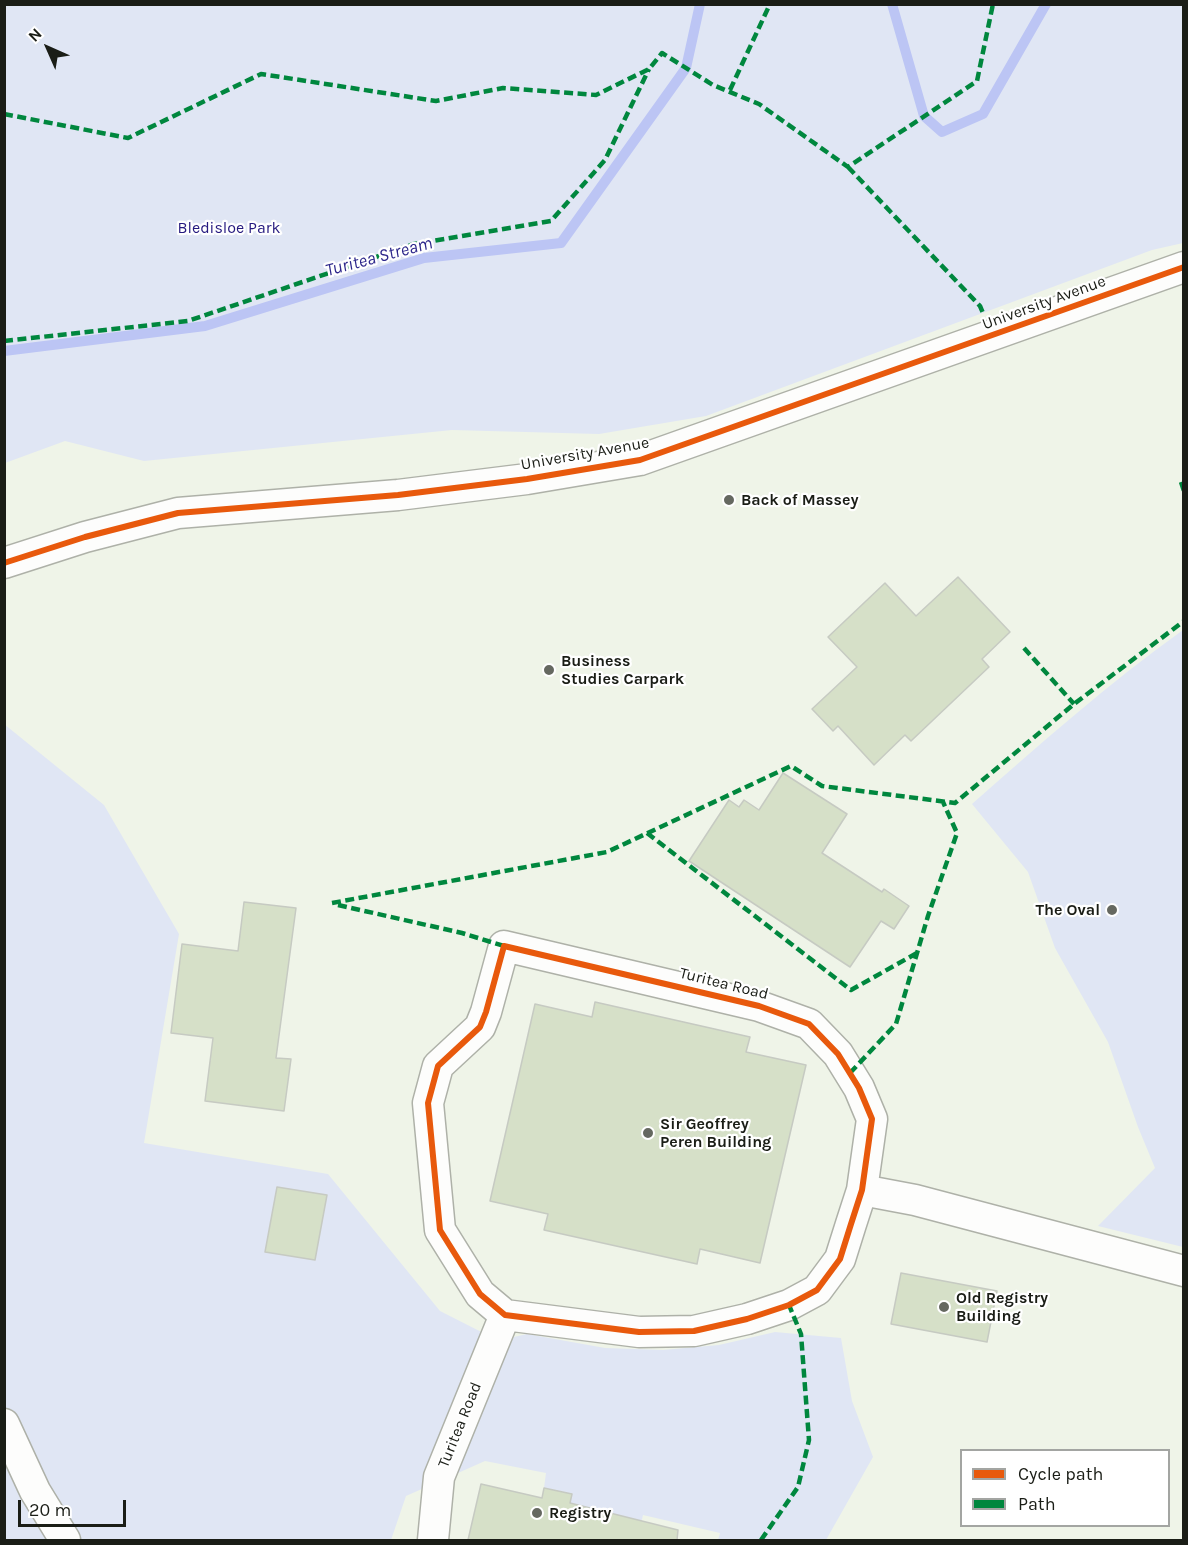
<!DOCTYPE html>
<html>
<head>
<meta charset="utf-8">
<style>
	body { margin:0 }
	#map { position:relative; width:1188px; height:1545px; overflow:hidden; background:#eff4e8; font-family:Karla,sans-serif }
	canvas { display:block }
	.frame { position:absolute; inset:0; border:6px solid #1a1d16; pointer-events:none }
	.legend { position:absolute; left:960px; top:1449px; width:210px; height:78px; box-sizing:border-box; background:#fff; border:2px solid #a3a5a2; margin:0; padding:8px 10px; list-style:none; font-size:18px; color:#1a1d16 }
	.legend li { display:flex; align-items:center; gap:12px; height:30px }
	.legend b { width:30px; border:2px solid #a3a5a2 }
	.north { position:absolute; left:18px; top:18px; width:60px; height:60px; -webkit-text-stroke:4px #fff; paint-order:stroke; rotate:315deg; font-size:16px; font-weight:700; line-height:24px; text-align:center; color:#1a1d16 }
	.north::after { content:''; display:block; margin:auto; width:21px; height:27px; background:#1a1d16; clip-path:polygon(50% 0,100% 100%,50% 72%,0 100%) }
	.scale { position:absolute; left:18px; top:1500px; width:108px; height:27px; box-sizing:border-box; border:3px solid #1a1d16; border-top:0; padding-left:8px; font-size:18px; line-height:21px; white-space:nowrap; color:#1a1d16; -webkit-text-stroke:4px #fff; paint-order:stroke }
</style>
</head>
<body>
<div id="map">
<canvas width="1188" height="1545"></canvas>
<div class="frame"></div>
<ul class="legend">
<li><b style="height:8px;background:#e8590c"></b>Cycle path</li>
<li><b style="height:8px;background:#00873e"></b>Path</li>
</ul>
<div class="north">N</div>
<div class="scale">20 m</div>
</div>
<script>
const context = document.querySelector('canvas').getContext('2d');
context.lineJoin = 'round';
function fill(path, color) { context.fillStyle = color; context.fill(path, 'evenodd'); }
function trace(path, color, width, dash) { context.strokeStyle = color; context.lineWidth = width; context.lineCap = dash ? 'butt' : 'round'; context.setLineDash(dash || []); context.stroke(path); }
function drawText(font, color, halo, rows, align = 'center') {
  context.font = font + ' Karla,sans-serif'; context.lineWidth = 4.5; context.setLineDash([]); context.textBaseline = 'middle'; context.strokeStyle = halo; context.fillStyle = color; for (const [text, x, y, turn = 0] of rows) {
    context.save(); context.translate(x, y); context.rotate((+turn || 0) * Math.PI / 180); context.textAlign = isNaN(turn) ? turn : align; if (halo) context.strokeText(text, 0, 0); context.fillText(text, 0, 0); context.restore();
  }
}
const green = new Path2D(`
	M 5,4 L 1183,5 L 1183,243 L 1152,250 L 706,416 L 599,434 L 452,430 L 144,461 L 65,441 L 5,463 Z
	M 1183,630 L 1183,1247 L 1098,1226 L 1155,1168 L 1138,1127 L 1108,1042 L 1055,948 L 1028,872 L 972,804 C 1040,744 1109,683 1183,630 Z
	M 4,724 L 104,805 L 179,934 L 144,1143 L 328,1174 L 440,1311 L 509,1346 L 514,1337 L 527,1334 L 605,1348 L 663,1350 L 719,1345 L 775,1332 L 841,1338 L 852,1401 L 873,1457 L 826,1540 L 718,1540 L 720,1533 L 643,1515 L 640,1528 L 600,1510 L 570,1503 L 572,1494 L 544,1488 L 546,1473 L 485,1461 L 406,1496 L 391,1540 L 5,1540 Z`);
const stream = new Path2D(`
	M 892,4 L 924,116 L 942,132 L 983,114 L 1046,4
	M 4,351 L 205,326 L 424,258 L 561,243 L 686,68 L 700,4`);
const building = new Path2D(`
	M 958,577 L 1010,632 L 982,659 L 989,667 L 911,741 L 905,735 L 874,765 L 838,726 L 833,731 L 812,709 L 857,667 L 828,637 L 885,583 L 916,616 Z
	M 783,773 L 847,814 L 822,853 L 882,892 L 884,889 L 909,906 L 894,929 L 881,921 L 850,967 L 689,861 L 729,800 L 739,807 L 744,800 L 759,810 Z
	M 244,902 L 296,908 L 276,1058 L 291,1059 L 284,1111 L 205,1101 L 213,1038 L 171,1033 L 182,944 L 238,951 Z
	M 595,1002 L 750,1037 L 746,1052 L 806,1065 L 760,1263 L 700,1249 L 697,1264 L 544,1230 L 548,1214 L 490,1201 L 535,1004 L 592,1017 Z
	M 277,1187 L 327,1195 L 315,1260 L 265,1252 Z
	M 901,1273 L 997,1291 L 987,1342 L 891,1324 Z
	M 481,1484 L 542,1498 L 544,1488 L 572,1494 L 570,1503 L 678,1530 L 677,1540 L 468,1540 Z`);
const street = new Path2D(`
	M 4,563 L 85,537 L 178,513 L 398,495 L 527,479 L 640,460 L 1184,267
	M 504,946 L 759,1006 L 809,1024 L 838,1054 L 859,1088 L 872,1119 L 862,1190 L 851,1224 L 840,1259 L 817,1290 L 789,1305 L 747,1319 L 694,1331 L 639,1332 L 505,1315 L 480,1294 L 440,1230 L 428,1103 L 438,1066 L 480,1027 L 486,1012 Z
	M 862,1190 L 915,1200 L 1184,1271
	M 4,1424 L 35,1491 L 65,1540
	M 433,1540 L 439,1477 L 505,1315`);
const quiet = new Path2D(`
	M 730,90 L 770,4
	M 4,114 L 128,138 L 261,74 L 436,101 L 503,88 L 596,95 L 649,69 L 662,53 L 713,85 L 759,104 L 848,167 L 977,81 L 993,4
	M 848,167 L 980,306 L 983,313
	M 4,341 L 188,321 L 414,244 L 551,221 L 605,160 L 649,69
	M 1181,482 L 1184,491
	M 1024,648 L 1074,704
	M 647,833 L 851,990 L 917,953
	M 332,903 L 607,852 L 791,766 L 822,786 L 955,803 L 1074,704 L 1184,621
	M 338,905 L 462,933 L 504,946
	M 850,1073 L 896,1024 L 928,916 L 957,833 L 943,802
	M 761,1540 L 798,1487 L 809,1440 L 801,1334 L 789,1305`);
const cycleway = new Path2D(`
	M 4,563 L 85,537 L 178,513 L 398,495 L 527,479 L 640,460 L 1184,267
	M 504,946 L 759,1006 L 809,1024 L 838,1054 L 859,1088 L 872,1119 L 862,1190 L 851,1224 L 840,1259 L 817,1290 L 789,1305 L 747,1319 L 694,1331 L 639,1332 L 505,1315 L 480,1294 L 440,1230 L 428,1103 L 438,1066 L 480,1027 L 486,1012 Z`);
const markers = [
	[729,500,6,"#656860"],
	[549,670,6,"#656860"],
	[1112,910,6,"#656860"],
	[648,1133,6,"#656860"],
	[944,1307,6,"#656860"],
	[537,1513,6,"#656860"]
];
const parkNames = [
	["Bledisloe Park",229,228]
];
const streetNames = [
	["University Avenue",1044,303,-20],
	["University Avenue",585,454,-10],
	["Turitea Road",724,984,14],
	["Turitea Road",460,1425,-68]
];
const poiNames = [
	["Back of Massey",741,500],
	["Business",561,661],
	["Studies Carpark",561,679],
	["The Oval",1100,910,"right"],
	["Sir Geoffrey",660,1124],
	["Peren Building",660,1142],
	["Old Registry",956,1298],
	["Building",956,1316],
	["Registry",549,1513]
];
const waterNames = [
	["Turitea Stream",379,257,-15]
];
fill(green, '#e0e6f4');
trace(stream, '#bcc5f4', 10);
fill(building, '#d6e0c8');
trace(building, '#c6cac2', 1.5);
trace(street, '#aeb1a8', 33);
trace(street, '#fdfdfc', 30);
trace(quiet, '#00873e', 4.5, [9, 4.5]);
trace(cycleway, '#e8590c', 6);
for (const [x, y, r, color] of markers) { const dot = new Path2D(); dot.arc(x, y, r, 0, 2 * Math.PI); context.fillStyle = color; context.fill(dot); trace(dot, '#fff', 2); }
drawText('16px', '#25197f', '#fff', parkNames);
drawText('16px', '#1a1d16', '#fff', streetNames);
drawText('bold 16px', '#1a1d16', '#fff', poiNames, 'left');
drawText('italic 18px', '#2d278b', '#fff', waterNames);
</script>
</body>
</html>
